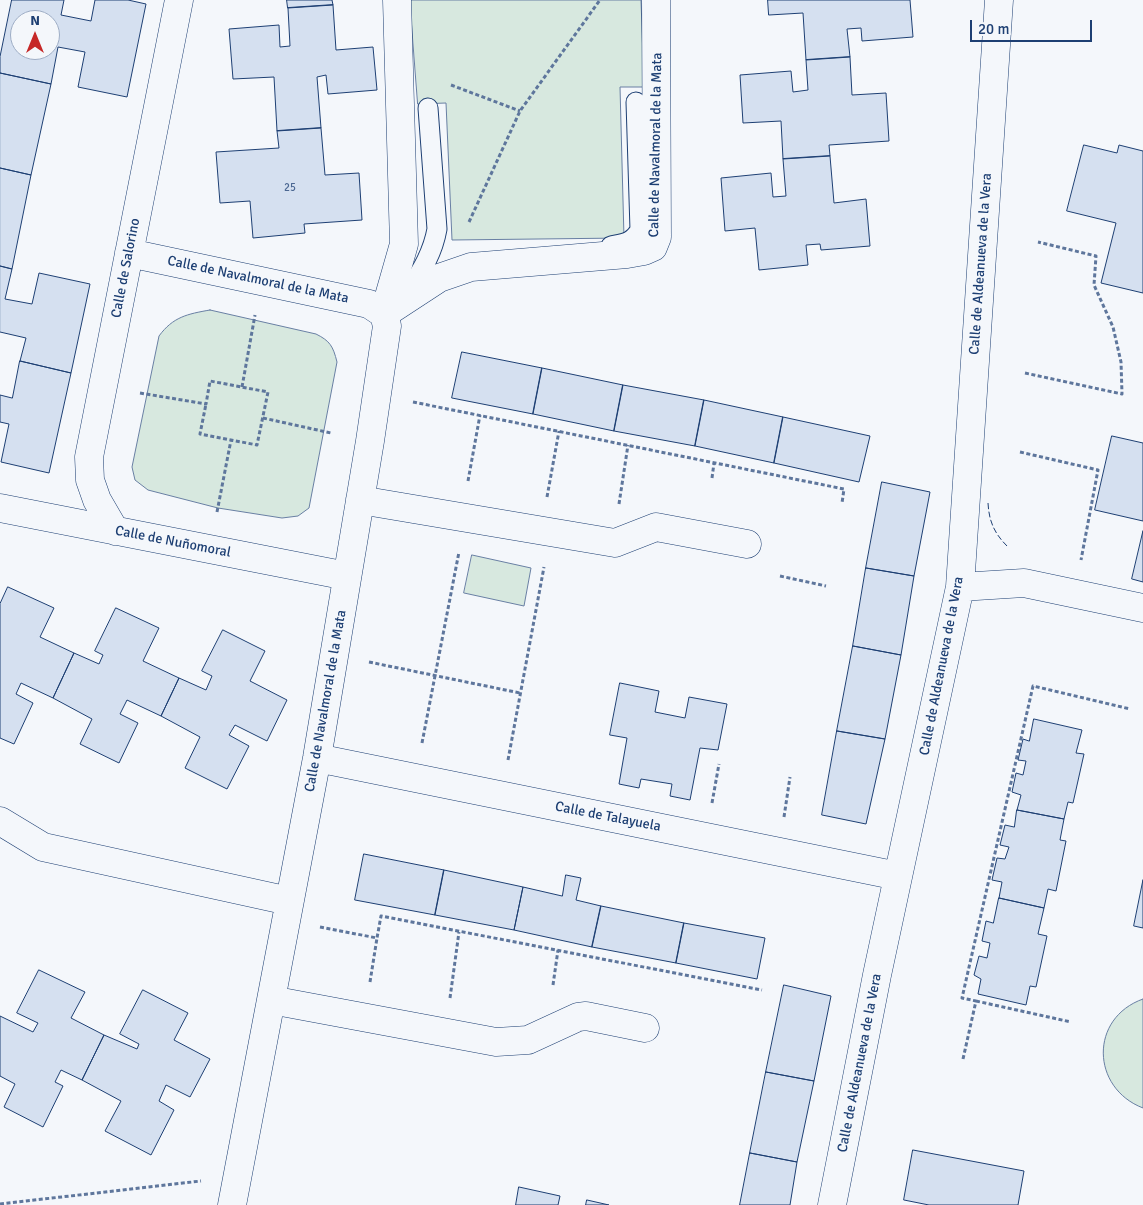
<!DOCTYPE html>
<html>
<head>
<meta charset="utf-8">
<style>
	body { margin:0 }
	#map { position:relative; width:1143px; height:1205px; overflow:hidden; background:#f4f7fb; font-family:Signika,sans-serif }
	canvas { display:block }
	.north { position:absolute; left:10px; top:10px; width:50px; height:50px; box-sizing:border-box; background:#f4f7fb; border:1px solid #9eadc5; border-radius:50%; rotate:0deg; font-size:14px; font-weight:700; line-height:20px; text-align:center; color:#1d3f73 }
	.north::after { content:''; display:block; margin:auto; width:18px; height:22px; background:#c62828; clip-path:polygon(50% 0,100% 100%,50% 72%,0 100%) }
	.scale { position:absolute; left:970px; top:20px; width:122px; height:22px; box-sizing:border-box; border:2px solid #1d3f73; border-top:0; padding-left:6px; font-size:15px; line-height:18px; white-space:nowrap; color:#1d3f73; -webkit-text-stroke:4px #f4f7fb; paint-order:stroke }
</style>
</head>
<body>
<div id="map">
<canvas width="1143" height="1205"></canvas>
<div class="north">N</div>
<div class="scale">20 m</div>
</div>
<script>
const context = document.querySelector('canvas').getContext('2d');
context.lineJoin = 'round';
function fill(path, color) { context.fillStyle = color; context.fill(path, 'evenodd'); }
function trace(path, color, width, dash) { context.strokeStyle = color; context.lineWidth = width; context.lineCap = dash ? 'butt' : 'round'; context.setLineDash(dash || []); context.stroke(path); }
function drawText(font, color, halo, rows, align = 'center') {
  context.font = font + ' Signika,sans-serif'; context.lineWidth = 4; context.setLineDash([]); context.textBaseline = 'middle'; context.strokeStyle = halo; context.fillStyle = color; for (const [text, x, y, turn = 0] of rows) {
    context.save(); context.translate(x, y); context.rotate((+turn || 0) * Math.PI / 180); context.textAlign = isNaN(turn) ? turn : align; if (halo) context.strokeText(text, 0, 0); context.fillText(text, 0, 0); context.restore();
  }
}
const green = new Path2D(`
	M 410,0 L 641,0 L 644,87 L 620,87 L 624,238 L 452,240 L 446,103 L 418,104 Z
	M 210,310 L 316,334 C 330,341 333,346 337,362 L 309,508 L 298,516 L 282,518 L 218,508 L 148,490 L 135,480 L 132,467 L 159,336 C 173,317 187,314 210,310 Z
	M 472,555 L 531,568 L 524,606 L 464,593 Z
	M 1143,999 L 1143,1108 C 1091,1088 1089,1018 1143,999 Z`);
const building = new Path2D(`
	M 12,0 L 64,0 L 61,15 L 91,21 L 95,0 L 128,0 L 146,4 L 127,97 L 78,87 L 85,52 L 58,47 L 51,84 L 0,73 L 0,57 ZM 20,20 L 50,20 L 50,50 L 20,50 Z
	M 287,0 L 332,0 L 333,5 L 288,8 Z
	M 768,0 L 910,0 L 913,37 L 862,41 L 861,28 L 847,29 L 850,57 L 806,60 L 803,13 L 769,15 Z
	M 333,5 L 336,50 L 373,47 L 377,90 L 328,94 L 326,75 L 317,77 L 321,128 L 277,131 L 274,77 L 233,79 L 229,29 L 279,25 L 280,47 L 290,46 L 288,8 Z
	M 850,57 L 852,95 L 886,93 L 889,141 L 829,145 L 830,156 L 783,159 L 781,121 L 743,123 L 740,75 L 791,71 L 793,92 L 808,90 L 806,60 Z
	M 0,73 L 51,84 L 31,175 L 0,168 Z
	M 321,128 L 325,175 L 359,173 L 362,220 L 304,224 L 305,233 L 253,238 L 250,201 L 220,203 L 216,152 L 279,148 L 277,131 Z
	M 1084,145 L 1117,153 L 1119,145 L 1143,151 L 1143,293 L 1101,283 L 1116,223 L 1067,211 Z
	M 830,156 L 834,203 L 866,199 L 870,246 L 821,250 L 820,244 L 806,245 L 808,265 L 759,270 L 755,228 L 725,231 L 721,178 L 771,173 L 773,197 L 786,196 L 783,159 Z
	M 0,168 L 31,175 L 12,269 L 0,266 Z
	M 0,266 L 12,269 L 5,299 L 32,304 L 39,273 L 90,284 L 71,373 L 20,361 L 26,338 L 0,332 Z
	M 462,352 L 542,368 L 533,414 L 452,398 Z
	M 20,361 L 71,373 L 49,473 L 1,462 L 9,424 L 0,422 L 0,395 L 12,398 Z
	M 542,368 L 623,385 L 614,431 L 533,414 Z
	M 623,385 L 704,400 L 695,446 L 614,431 Z
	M 704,400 L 783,417 L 774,463 L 695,446 Z
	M 783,417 L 870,436 L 859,482 L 774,463 Z
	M 1112,436 L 1143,443 L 1143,521 L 1095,510 Z
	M 882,482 L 930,492 L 914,576 L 866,568 Z
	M 1143,531 L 1143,582 L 1132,579 Z
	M 866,568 L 914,576 L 901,655 L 853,646 Z
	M 8,587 L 54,608 L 40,637 L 74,653 L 53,698 L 21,683 L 16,694 L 33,703 L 14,744 L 0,738 L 0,604 Z
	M 116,608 L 159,628 L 143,661 L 179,678 L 161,716 L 127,700 L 120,714 L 138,723 L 119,763 L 80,744 L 92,719 L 53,698 L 74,653 L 99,664 L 103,655 L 95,651 Z
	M 223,630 L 265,651 L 250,681 L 287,700 L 267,741 L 235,725 L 229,735 L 249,746 L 227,789 L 185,768 L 200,737 L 161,716 L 179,678 L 206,690 L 212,676 L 202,671 Z
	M 853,646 L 901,655 L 885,739 L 837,731 Z
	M 620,683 L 659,691 L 655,712 L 685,718 L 689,697 L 727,704 L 718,750 L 700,748 L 690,800 L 670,796 L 672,784 L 641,779 L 639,788 L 619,784 L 627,738 L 610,735 Z
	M 1034,719 L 1082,730 L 1076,753 L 1084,754 L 1073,803 L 1068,802 L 1064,819 L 1017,810 L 1021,795 L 1012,792 L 1016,773 L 1023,775 L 1026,761 L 1018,760 L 1023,739 L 1029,741 Z
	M 837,731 L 885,739 L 866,824 L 822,815 Z
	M 1017,810 L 1064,819 L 1060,840 L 1066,841 L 1056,891 L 1048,889 L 1044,908 L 999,898 L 1002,882 L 992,880 L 997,858 L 1005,859 L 1009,847 L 1000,845 L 1005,825 L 1014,827 Z
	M 364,854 L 444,870 L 435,915 L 355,900 Z
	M 444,870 L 523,887 L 514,930 L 435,915 Z
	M 566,875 L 581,878 L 576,900 L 601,906 L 592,947 L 514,930 L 523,887 L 562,896 Z
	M 1143,880 L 1143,928 L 1134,926 Z
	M 999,898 L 1044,908 L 1038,934 L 1047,936 L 1036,987 L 1030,986 L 1026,1005 L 978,994 L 981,979 L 974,975 L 979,956 L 987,958 L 990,943 L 982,941 L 986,921 L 993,923 Z
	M 601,906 L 684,923 L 676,963 L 592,947 Z
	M 684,923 L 765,938 L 757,979 L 676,963 Z
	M 39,970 L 85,992 L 71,1018 L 104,1035 L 82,1080 L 61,1070 L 55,1082 L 63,1086 L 43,1127 L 4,1107 L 15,1084 L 0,1076 L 0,1016 L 33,1032 L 38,1023 L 17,1013 Z
	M 784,985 L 831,996 L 814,1081 L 766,1072 Z
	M 143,990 L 188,1013 L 174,1040 L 210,1059 L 190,1097 L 166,1085 L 159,1101 L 174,1110 L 151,1155 L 105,1131 L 121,1101 L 82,1080 L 104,1035 L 137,1049 L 139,1044 L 120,1034 Z
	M 766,1072 L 814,1081 L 797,1162 L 750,1153 Z
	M 913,1150 L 1024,1171 L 1018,1205 L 929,1205 L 904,1200 Z
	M 750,1153 L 797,1162 L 790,1205 L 740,1205 Z
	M 519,1187 L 560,1196 L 558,1205 L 516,1205 Z
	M 587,1200 L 609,1205 L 586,1205 Z`);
const path = new Path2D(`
	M 451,85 L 520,111
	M 469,222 L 520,111 L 600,0
	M 1025,373 L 1122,394 L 1121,362 L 1113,327 L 1094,285 L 1096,256 L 1038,242
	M 242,387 L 255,315
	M 140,393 L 206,404 L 210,381 L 268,392 L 257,445 L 200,434 L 206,404
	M 413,402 L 844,489 L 842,503
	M 263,418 L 331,433
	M 1020,452 L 1098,470 L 1081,560
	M 712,478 L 714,463
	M 468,481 L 480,415
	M 547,497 L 559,431
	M 619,504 L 628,445
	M 217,512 L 231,440
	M 780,576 L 826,586
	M 369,662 L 520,693
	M 422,743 L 459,552
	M 508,760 L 544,567
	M 712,803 L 719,764
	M 784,817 L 790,777
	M 320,927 L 377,938 L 381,916 L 762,990
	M 370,982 L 377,938
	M 553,985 L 558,950
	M 450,998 L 459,932
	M 976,1001 L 1071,1022
	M 963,1059 L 976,1001 L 962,998 L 1033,686 L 1130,709
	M 0,1204 L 201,1181`);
const lane = new Path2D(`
	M 611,246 C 625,243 632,243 640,230 L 636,102
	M 410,289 C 422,270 433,252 437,229 L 428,108`);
const street = new Path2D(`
	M 397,0 L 404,244 L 384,314 L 439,278 L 471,267 L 627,254 L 644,251 L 653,247 L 657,237 L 656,0
	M 129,253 L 369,304 L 384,314 L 387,326 L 370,441 L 317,758 L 232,1205
	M 360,500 L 615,543 L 656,527 L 747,544
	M 0,508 L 347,576
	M 115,531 L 97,500 L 90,480 L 89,457 L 179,0
	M 960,587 L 1024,583 L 1143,608
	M 317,758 L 898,876
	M 0,821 L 43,847 L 289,901
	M 271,1000 L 496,1042 L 528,1040 L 578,1017 L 586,1016 L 645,1028
	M 832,1205 L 877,975 L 960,587 L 999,0`);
const fence = new Path2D(`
	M 988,503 C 989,521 994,533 1007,546`);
const numberNames = [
	["25",290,188]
];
const streetNames = [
	["Calle de Navalmoral de la Mata",656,145,-89],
	["Calle de Aldeanueva de la Vera",981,264,-86],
	["Calle de Salorino",126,268,-79],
	["Calle de Navalmoral de la Mata",258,280,12],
	["Calle de Nuñomoral",173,542,11],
	["Calle de Aldeanueva de la Vera",942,666,-79],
	["Calle de Navalmoral de la Mata",326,701,-80],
	["Calle de Talayuela",608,817,11],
	["Calle de Aldeanueva de la Vera",860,1063,-79]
];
fill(green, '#d7e8df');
trace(green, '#687fa3', 1);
fill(building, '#d5e0f0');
trace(building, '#1d3f73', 1);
trace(lane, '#1d3f73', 21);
trace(street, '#1d3f73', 29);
trace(path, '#5e769c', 3, [4, 2.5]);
trace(lane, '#f4f7fb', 19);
trace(street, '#f4f7fb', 28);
trace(fence, '#1d3f73', 1, [6, 2.5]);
drawText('11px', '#4b6792', null, numberNames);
drawText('14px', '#1d3f73', '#f4f7fb', streetNames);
</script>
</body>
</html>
